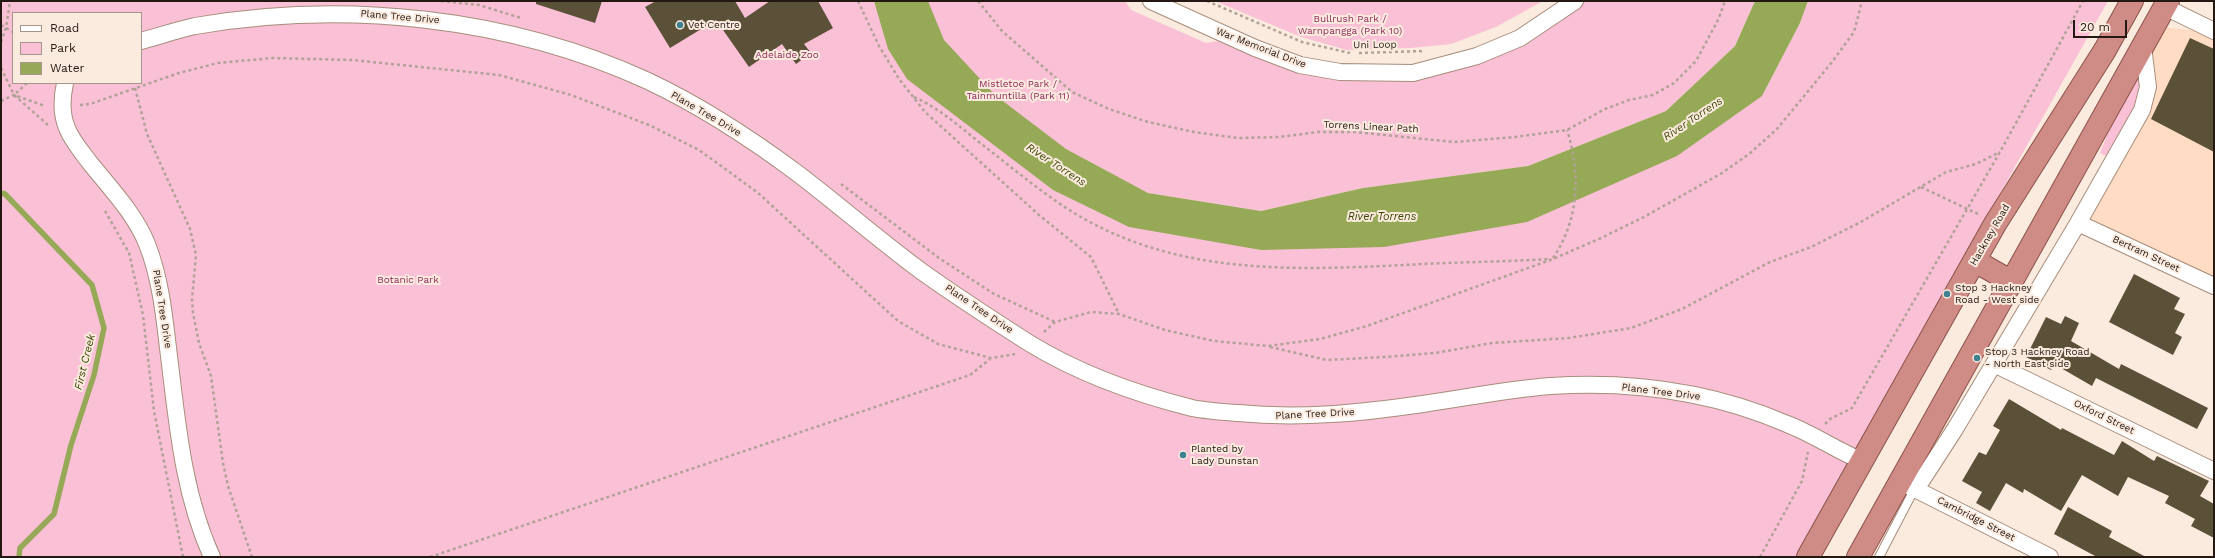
<!DOCTYPE html>
<html>
<head>
<meta charset="utf-8">
<style>
	body { margin:0 }
	#map { position:relative; width:2215px; height:558px; overflow:hidden; background:#fbeade; font-family:"Work Sans",sans-serif }
	canvas { display:block }
	.frame { position:absolute; inset:0; border:2px solid #231912; pointer-events:none }
	.legend { position:absolute; left:12px; top:12px; width:130px; height:72px; box-sizing:border-box; background:#fbeade; border:1px solid #a5968c; margin:0; padding:5px 7px; list-style:none; font-size:12px; color:#231912 }
	.legend li { display:flex; align-items:center; gap:8px; height:20px }
	.legend b { width:20px; border:1px solid #a5968c }
	.scale { position:absolute; left:2073px; top:20px; width:54px; height:18px; box-sizing:border-box; border:2px solid #231912; border-top:0; padding-left:5px; font-size:12px; line-height:14px; white-space:nowrap; color:#231912; -webkit-text-stroke:3px #fbeade; paint-order:stroke }
</style>
</head>
<body>
<div id="map">
<canvas width="2215" height="558"></canvas>
<div class="frame"></div>
<ul class="legend">
<li><b style="height:5px;background:#fff"></b>Road</li>
<li><b style="height:11px;background:#fac1d6"></b>Park</li>
<li><b style="height:11px;background:#96a957"></b>Water</li>
</ul>
<div class="scale">20 m</div>
</div>
<script>
const context = document.querySelector('canvas').getContext('2d');
context.lineJoin = 'round';
function fill(path, color) { context.fillStyle = color; context.fill(path, 'evenodd'); }
function trace(path, color, width, dash) { context.strokeStyle = color; context.lineWidth = width; context.lineCap = dash ? 'butt' : 'round'; context.setLineDash(dash || []); context.stroke(path); }
function drawText(font, color, halo, rows, align = 'center') {
  context.font = font + ' "Work Sans",sans-serif'; context.lineWidth = 4; context.setLineDash([]); context.textBaseline = 'middle'; context.strokeStyle = halo; context.fillStyle = color; for (const [text, x, y, turn = 0] of rows) {
    context.save(); context.translate(x, y); context.rotate((+turn || 0) * Math.PI / 180); context.textAlign = isNaN(turn) ? turn : align; if (halo) context.strokeText(text, 0, 0); context.fillText(text, 0, 0); context.restore();
  }
}
const built = new Path2D(`
	M 2154,26 L 2198,31 L 2214,38 L 2214,286 L 2078,223 L 2142,110 Z`);
const green = new Path2D(`
	M 1,1 L 1125,1 L 1131,10 L 1206,43 L 1218,41 L 1263,59 L 1414,77 L 1569,13 L 1586,1 L 1755,1 L 1735,46 L 1666,111 L 1528,166 L 1363,188 L 1261,211 L 1148,193 L 1077,156 L 1053,190 L 1261,250 L 1762,96 L 1800,23 L 1808,1 L 2108,1 L 1796,557 L 1,557 ZM 13,13 L 141,13 L 141,83 L 13,83 Z
	M 1215,1 L 1543,1 L 1496,27 L 1451,44 L 1411,48 L 1347,50 L 1301,37 Z
	M 2138,77 L 2140,77 L 2137,102 L 2108,157 L 2100,153 L 2110,128 Z`);
const water = new Path2D(`
	M 874,1 L 928,1 L 944,40 L 995,95 L 1066,149 L 1148,193 L 1261,211 L 1363,188 L 1528,166 L 1666,111 L 1735,46 L 1755,1 L 1808,1 L 1800,23 L 1762,96 L 1677,156 L 1527,222 L 1384,247 L 1261,250 L 1129,227 L 1053,190 L 907,79 L 888,49 Z`);
const stream = new Path2D(`
	M 1,193 L 5,194 L 92,285 L 104,328 L 94,375 L 71,445 L 54,514 L 20,548 L 19,557`);
const building = new Path2D(`
	M 536,1 L 602,1 L 595,23 L 536,4 Z
	M 656,1 L 735,1 L 745,18 L 770,1 L 818,1 L 833,28 L 804,44 L 811,53 L 796,64 L 782,44 L 749,67 L 716,20 L 670,48 L 645,7 Z
	M 2190,38 L 2214,49 L 2214,152 L 2151,119 Z
	M 2134,274 L 2180,298 L 2174,309 L 2185,314 L 2175,333 L 2182,337 L 2173,355 L 2109,322 Z
	M 2065,316 L 2079,323 L 2071,341 L 2119,369 L 2121,364 L 2208,408 L 2197,429 L 2096,378 L 2092,386 L 2054,364 L 2051,370 L 2026,357 L 2046,317 L 2061,324 Z
	M 2009,399 L 2061,430 L 2062,428 L 2114,455 L 2122,441 L 2154,461 L 2157,456 L 2209,481 L 2200,496 L 2214,504 L 2214,538 L 2191,526 L 2195,519 L 2165,503 L 2169,496 L 2128,477 L 2118,496 L 2082,475 L 2061,511 L 2024,489 L 2023,493 L 2006,483 L 1990,511 L 1976,503 L 1982,492 L 1962,481 L 1979,452 L 1986,455 L 2000,430 L 1993,426 Z
	M 2068,507 L 2112,531 L 2109,537 L 2146,557 L 2097,557 L 2054,534 Z`);
const path = new Path2D(`
	M 441,1 L 479,5 L 521,18
	M 858,1 L 879,46 L 899,79 L 925,112 L 1039,215 L 1091,257 L 1119,314
	M 978,1 L 1002,31 L 1072,92 L 1109,109 L 1148,122 L 1194,132 L 1238,138 L 1279,137 L 1318,132 L 1355,132 L 1454,142 L 1515,137 L 1567,130 L 1605,109 L 1629,100 L 1653,95 L 1674,83 L 1696,61 L 1718,20 L 1725,1
	M 1207,1 L 1302,42 L 1350,53
	M 1,25 L 13,32
	M 1,42 L 6,28 L 10,1
	M 1359,53 L 1423,51
	M 1,68 L 14,95
	M 27,83 L 14,95 L 48,125
	M 135,88 L 147,134 L 190,229 L 196,255 L 192,299 L 193,313 L 199,343 L 211,376 L 223,463 L 228,486 L 252,557
	M 914,97 C 941,109 961,128 984,146 C 1018,172 1052,202 1090,222 C 1188,275 1298,270 1405,265 C 1453,262 1501,262 1549,259
	M 1,101 L 14,95 L 45,106
	M 80,105 L 90,104 L 179,73 L 218,63 L 272,58 L 352,60 L 499,75 L 571,95 L 649,125 L 699,150 L 757,192 L 898,321 L 938,344 L 991,358 L 1015,354
	M 841,184 L 939,258 L 994,294 L 1055,322
	M 1921,187 L 1978,214
	M 105,211 L 129,253 L 143,315 L 154,411 L 183,557
	M 1553,258 C 1579,220 1581,173 1567,130
	M 1044,332 L 1055,322 L 1091,312 L 1119,314 L 1165,330 L 1214,341 L 1268,346 L 1320,339 L 1367,326 L 1553,259 L 1601,238 L 1644,217 L 1722,173 L 1749,154 L 1777,129 L 1832,62 L 1854,32 L 1862,1
	M 1270,347 L 1327,360 L 1384,357 L 1435,353 L 1492,343 L 1569,338 L 1631,328 L 1682,309 L 1770,262 L 1811,247 L 1859,223 L 1946,172 L 1976,164 L 2000,152
	M 1825,424 L 1830,419 L 1852,408 L 2000,152 L 2083,1
	M 430,557 L 970,375 L 990,359
	M 1760,557 L 1802,481 L 1808,452`);
const service = new Path2D(`
	M 1879,557 L 1915,488`);
const minor = new Path2D(`
	M 1151,1 L 1255,48 L 1300,65 L 1340,72 L 1413,73 L 1477,56 L 1520,38 L 1575,1
	M 2165,7 L 2214,31
	M 141,41 C 159,36 177,30 195,26 C 345,0 509,17 648,81 C 701,106 750,138 797,173 C 839,205 879,240 921,271 C 956,296 993,320 1029,343 C 1078,373 1136,394 1192,408 C 1207,411 1223,412 1238,413 C 1300,419 1361,413 1423,404 C 1466,398 1508,389 1551,386 C 1631,381 1713,392 1787,424 C 1813,434 1836,450 1862,461
	M 65,83 C 62,97 61,114 67,128 C 72,141 82,152 90,163 C 111,189 135,214 147,244 C 160,277 164,313 168,348 C 177,419 182,491 212,557
	M 2078,223 L 2214,286
	M 1994,364 L 2214,471
	M 1905,484 L 2050,557
	M 1915,488 L 1922,480 L 1955,429 L 2078,223 L 2142,110 L 2148,87 L 2143,46`);
const trunk = new Path2D(`
	M 1975,261 L 2012,282
	M 1808,557 L 1995,224 L 2105,50 L 2132,1
	M 1858,557 L 2168,1`);
const markers = [
	[680,25,4,"#3d8190"],
	[1947,294,4,"#3d8190"],
	[1977,358,4,"#3d8190"],
	[1183,455,4,"#3d8190"]
];
const streetNames = [
	["Plane Tree Drive",400,17,5],
	["Uni Loop",1375,45,-1],
	["War Memorial Drive",1261,48,21],
	["Plane Tree Drive",706,114,30],
	["Torrens Linear Path",1371,127,3],
	["Hackney Road",1990,235,-60],
	["Bertram Street",2146,254,25],
	["Plane Tree Drive",162,309,81],
	["Plane Tree Drive",979,309,34],
	["Plane Tree Drive",1661,392,7],
	["Plane Tree Drive",1315,414,-3],
	["Oxford Street",2104,417,26],
	["Cambridge Street",1976,519,27]
];
const parkNames = [
	["Bullrush Park /",1350,19],
	["Warnpangga (Park 10)",1350,31],
	["Adelaide Zoo",787,55],
	["Mistletoe Park /",1018,84],
	["Tainmuntilla (Park 11)",1018,96],
	["Botanic Park",408,280]
];
const poiNames = [
	["Vet Centre",688,25],
	["Stop 3 Hackney",1955,288],
	["Road - West side",1955,300],
	["Stop 3 Hackney Road",1985,352],
	["- North East side",1985,364],
	["Planted by",1191,449],
	["Lady Dunstan",1191,461]
];
const waterNames = [
	["River Torrens",1693,119,-34],
	["River Torrens",1056,165,33],
	["River Torrens",1382,217],
	["First Creek",85,362,-76]
];
fill(built, '#ffdcc3');
fill(green, '#fac1d6');
fill(water, '#96a957');
trace(stream, '#96a957', 5.5);
fill(building, '#5b5138');
trace(service, '#a78d7b', 10);
trace(minor, '#a78d7b', 18);
trace(trunk, '#8b524a', 24);
trace(path, '#b1a298', 2.5, [3, 3]);
trace(service, '#fff', 8);
trace(minor, '#fff', 16);
trace(trunk, '#cf8c86', 22);
for (const [x, y, r, color] of markers) { const dot = new Path2D(); dot.arc(x, y, r, 0, 2 * Math.PI); context.fillStyle = color; context.fill(dot); trace(dot, '#fbeade', 1.5); }
drawText('10px', '#231912', '#fbeade', streetNames);
drawText('10px', '#8e2b5b', '#fbeade', parkNames);
drawText('10px', '#231912', '#fbeade', poiNames, 'left');
drawText('italic 11px', '#394504', '#fbeade', waterNames);
</script>
</body>
</html>
